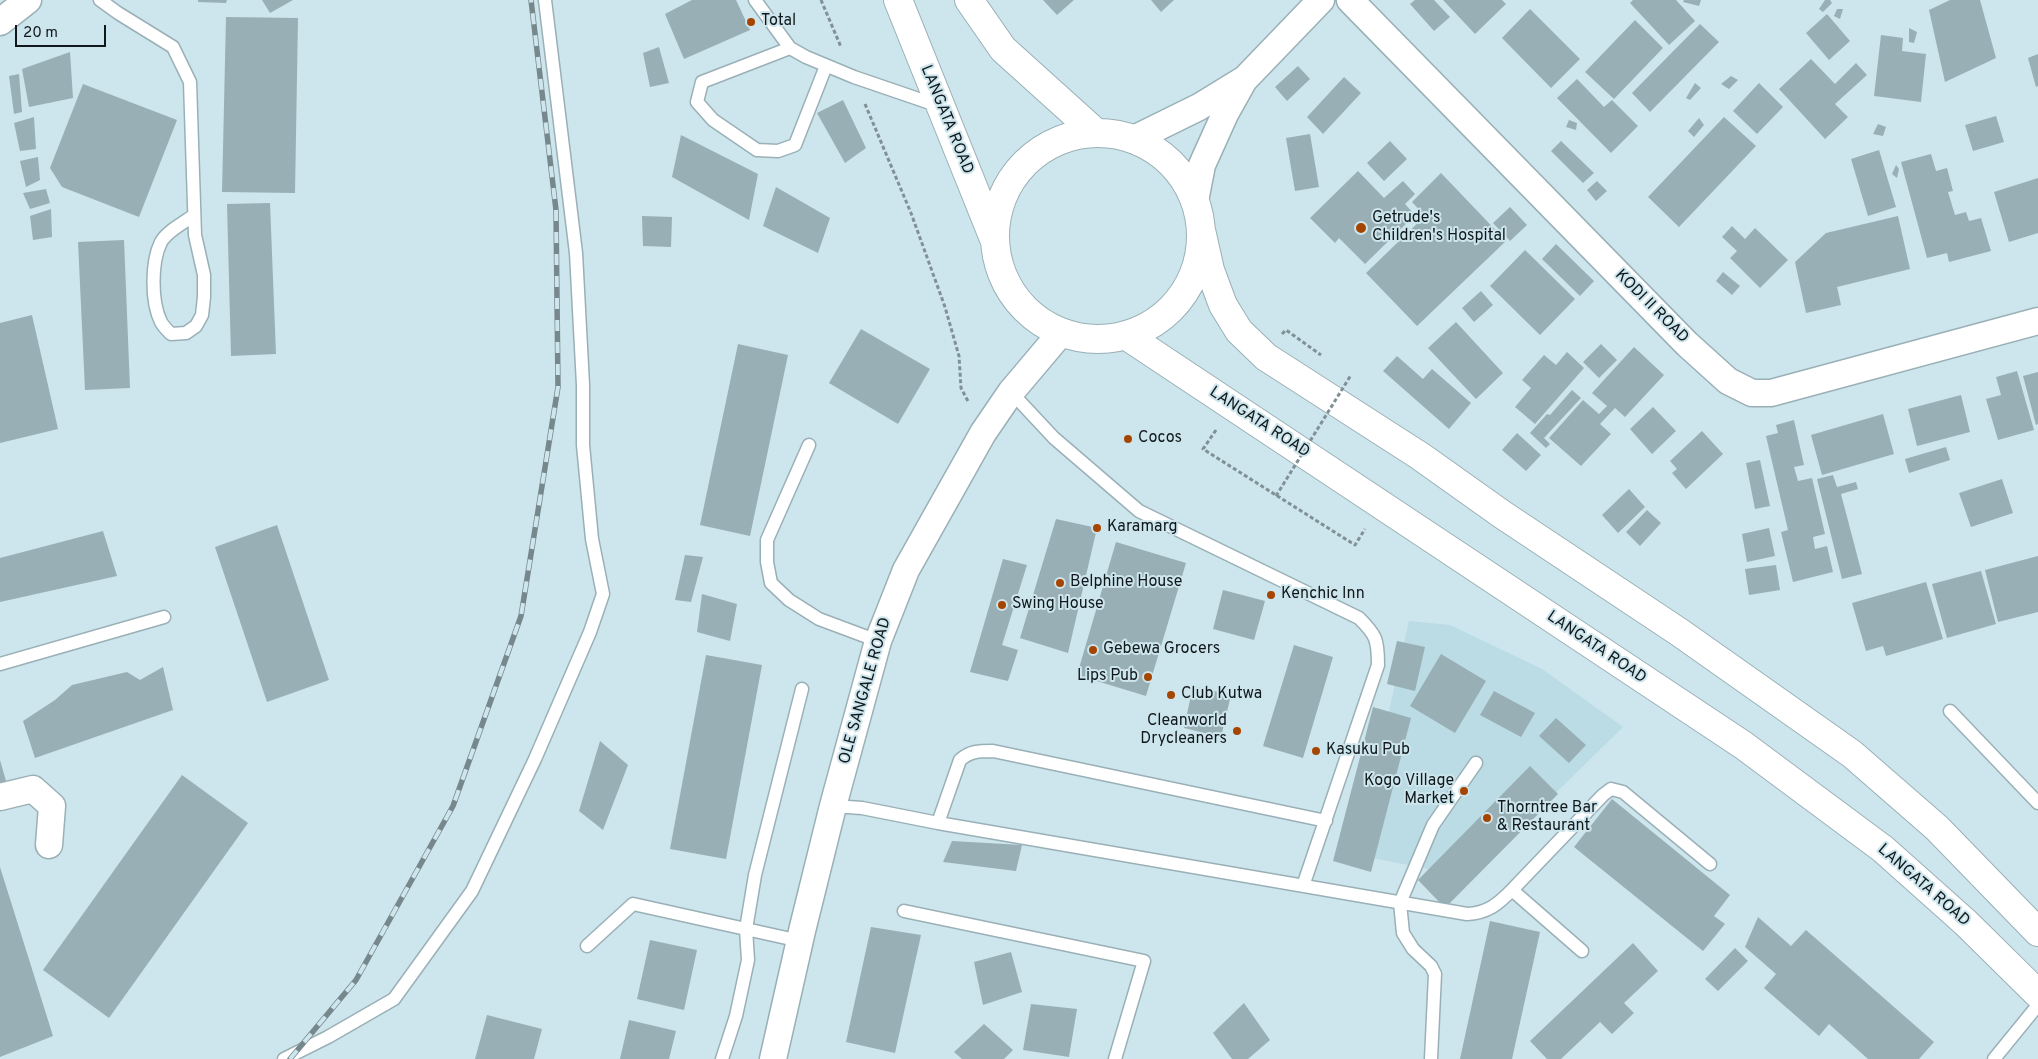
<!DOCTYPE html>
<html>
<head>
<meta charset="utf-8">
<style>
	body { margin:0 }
	#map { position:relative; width:2038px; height:1059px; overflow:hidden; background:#cde5ec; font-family:Overpass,sans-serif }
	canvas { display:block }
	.scale { position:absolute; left:15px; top:25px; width:91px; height:22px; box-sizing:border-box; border:2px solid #10181b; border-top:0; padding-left:6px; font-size:15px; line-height:18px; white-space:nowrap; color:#10181b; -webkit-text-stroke:4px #cde5ec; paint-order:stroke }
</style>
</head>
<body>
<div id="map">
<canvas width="2038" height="1059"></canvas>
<div class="scale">20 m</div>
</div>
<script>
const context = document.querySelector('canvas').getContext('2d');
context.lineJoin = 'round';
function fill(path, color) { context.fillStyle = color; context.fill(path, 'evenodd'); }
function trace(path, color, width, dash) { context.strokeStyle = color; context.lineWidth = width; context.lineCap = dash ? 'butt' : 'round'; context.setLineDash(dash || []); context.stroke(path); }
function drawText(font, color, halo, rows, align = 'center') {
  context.font = font + ' Overpass,sans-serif'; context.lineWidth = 4; context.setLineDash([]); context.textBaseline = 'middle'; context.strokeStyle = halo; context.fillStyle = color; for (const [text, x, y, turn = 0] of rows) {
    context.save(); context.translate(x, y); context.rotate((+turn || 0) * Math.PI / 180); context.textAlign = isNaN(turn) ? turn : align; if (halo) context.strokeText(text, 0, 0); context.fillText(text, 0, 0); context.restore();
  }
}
const built = new Path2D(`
	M 1409,621 L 1450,625 L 1542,669 L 1623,727 L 1470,877 L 1357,855 Z`);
const building = new Path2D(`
	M 198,0 L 227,0 L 226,3 L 198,2 Z
	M 262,0 L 293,0 L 270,13 Z
	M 692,0 L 736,0 L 750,30 L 684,59 L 665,14 Z
	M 1043,0 L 1074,0 L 1057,15 Z
	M 1151,0 L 1174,0 L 1161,12 Z
	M 1415,0 L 1434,0 L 1450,17 L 1434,31 L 1410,4 Z
	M 1443,0 L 1502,0 L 1506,4 L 1475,34 Z
	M 1633,0 L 1676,0 L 1695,21 L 1669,45 L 1630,3 Z
	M 1684,0 L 1701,0 L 1699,6 L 1683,2 Z
	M 1825,0 L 1830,0 L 1832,3 L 1823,12 L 1819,9 Z
	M 1950,0 L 1980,0 L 1996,58 L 1945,82 L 1929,10 Z
	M 1530,9 L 1580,59 L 1551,88 L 1502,38 Z
	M 1837,9 L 1843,9 L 1840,19 L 1834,16 Z
	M 1827,14 L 1850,41 L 1829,60 L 1806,33 Z
	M 226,17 L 298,18 L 295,193 L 222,192 Z
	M 1635,20 L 1663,48 L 1614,99 L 1585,72 Z
	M 1700,24 L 1719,42 L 1650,112 L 1632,93 Z
	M 1909,28 L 1917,32 L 1914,43 L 1909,42 Z
	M 1881,35 L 1903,38 L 1902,51 L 1926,54 L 1921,102 L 1874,96 Z
	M 659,47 L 669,83 L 650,87 L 643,53 Z
	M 70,52 L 73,98 L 29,107 L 22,69 Z
	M 2038,54 L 2038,86 L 2036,87 L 2028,58 Z
	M 1811,59 L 1835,84 L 1856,63 L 1867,75 L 1835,104 L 1848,117 L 1825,139 L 1779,89 Z
	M 1298,66 L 1310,79 L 1287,101 L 1275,87 Z
	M 19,74 L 22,112 L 14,114 L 9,76 Z
	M 1731,76 L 1738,80 L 1729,89 L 1721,84 Z
	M 1344,77 L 1361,93 L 1323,134 L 1307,117 Z
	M 1577,79 L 1604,107 L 1612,100 L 1638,126 L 1611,153 L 1557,98 Z
	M 1695,83 L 1701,88 L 1690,100 L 1686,98 Z
	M 1759,83 L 1783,107 L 1757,134 L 1733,111 Z
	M 83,84 L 177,120 L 139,217 L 62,187 L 50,168 Z
	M 843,100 L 866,148 L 845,163 L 817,113 Z
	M 1996,116 L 2004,142 L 1973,151 L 1965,125 Z
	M 34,117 L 36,149 L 20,151 L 14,123 Z
	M 1724,117 L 1756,146 L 1679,227 L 1648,197 Z
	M 1699,118 L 1704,125 L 1694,137 L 1688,131 Z
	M 1569,120 L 1577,123 L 1576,130 L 1566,127 Z
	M 1878,124 L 1886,127 L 1883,136 L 1873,134 Z
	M 1310,134 L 1319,187 L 1295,191 L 1286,138 Z
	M 681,135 L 758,174 L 749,220 L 672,177 Z
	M 1390,141 L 1407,159 L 1384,181 L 1367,163 Z
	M 1561,141 L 1594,173 L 1583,183 L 1551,151 Z
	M 1879,150 L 1896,207 L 1868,216 L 1851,159 Z
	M 1931,154 L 1936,171 L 1947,168 L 1953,191 L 1948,192 L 1955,215 L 1966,212 L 1969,221 L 1981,218 L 1991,251 L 1949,262 L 1947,253 L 1927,258 L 1901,162 Z
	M 38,157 L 40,180 L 26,187 L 20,161 Z
	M 1896,165 L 1899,169 L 1897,178 L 1892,174 Z
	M 1358,171 L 1384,198 L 1403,181 L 1415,194 L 1405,204 L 1415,215 L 1365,264 L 1339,238 L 1335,243 L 1310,218 Z
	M 1441,173 L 1506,241 L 1417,326 L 1366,273 L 1425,216 L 1412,202 Z
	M 2038,178 L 2038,233 L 2009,242 L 1994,192 Z
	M 1597,181 L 1607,191 L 1596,201 L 1587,190 Z
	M 776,187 L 830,218 L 818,253 L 763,226 Z
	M 46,189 L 50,203 L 30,209 L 23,193 Z
	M 270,203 L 276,354 L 231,356 L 227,204 Z
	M 1510,207 L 1527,225 L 1510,241 L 1493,223 Z
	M 51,209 L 52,237 L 33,240 L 30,216 Z
	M 642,216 L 672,217 L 671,247 L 643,246 Z
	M 1898,216 L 1910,269 L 1837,287 L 1841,305 L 1806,313 L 1795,262 L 1826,233 Z
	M 1732,226 L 1745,239 L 1755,228 L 1788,260 L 1760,288 L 1730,258 L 1737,251 L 1722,237 Z
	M 124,240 L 130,388 L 85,390 L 78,242 Z
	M 1556,244 L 1594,281 L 1580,296 L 1542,259 Z
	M 1525,250 L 1575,299 L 1540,335 L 1490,286 Z
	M 1723,272 L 1740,286 L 1732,295 L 1716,281 Z
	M 1481,291 L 1493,305 L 1474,322 L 1462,308 Z
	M 32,315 L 58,429 L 0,443 L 0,323 Z
	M 1456,322 L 1503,373 L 1476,399 L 1428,348 Z
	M 861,329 L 930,369 L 898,424 L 829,383 Z
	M 738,344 L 788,355 L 750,536 L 700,525 Z
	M 1601,344 L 1617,360 L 1599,378 L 1583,362 Z
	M 1634,347 L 1664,375 L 1625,417 L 1615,408 L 1600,424 L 1611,434 L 1581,466 L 1549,438 L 1583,400 L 1599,414 L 1607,406 L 1592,393 Z
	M 1567,352 L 1584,368 L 1535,424 L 1515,407 L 1531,388 L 1522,380 L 1544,355 L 1556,365 Z
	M 1397,356 L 1423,379 L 1432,369 L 1471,403 L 1449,429 L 1383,371 Z
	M 2017,371 L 2034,430 L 1998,440 L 1986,399 L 2001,395 L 1996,377 Z
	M 2038,372 L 2038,424 L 2036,425 L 2023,376 Z
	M 1572,390 L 1581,398 L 1544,438 L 1550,444 L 1546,448 L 1530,433 L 1547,414 L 1550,415 Z
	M 1961,395 L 1970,432 L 1917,446 L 1908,409 Z
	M 1653,407 L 1676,431 L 1652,454 L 1630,429 Z
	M 1883,414 L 1894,454 L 1822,475 L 1811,435 Z
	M 1794,420 L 1804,465 L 1794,467 L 1798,481 L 1812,478 L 1825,534 L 1813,537 L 1815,549 L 1827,546 L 1833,572 L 1793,582 L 1781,532 L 1788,530 L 1766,436 L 1778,433 L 1776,425 Z
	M 1702,431 L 1723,454 L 1686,489 L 1672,473 L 1677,469 L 1670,461 Z
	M 1517,433 L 1541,455 L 1526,471 L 1502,450 Z
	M 1946,447 L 1950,460 L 1909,473 L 1905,459 Z
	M 1760,460 L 1770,506 L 1755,509 L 1746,463 Z
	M 1833,475 L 1837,487 L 1856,482 L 1858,489 L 1841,494 L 1862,574 L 1842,579 L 1817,479 Z
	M 2002,479 L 2013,513 L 1971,527 L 1959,493 Z
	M 1629,489 L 1645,507 L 1618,533 L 1602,515 Z
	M 1647,510 L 1661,523 L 1640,546 L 1626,532 Z
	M 1056,519 L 1097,528 L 1068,653 L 1020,638 Z
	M 277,525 L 329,680 L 267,702 L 215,547 Z
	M 1769,528 L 1775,556 L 1747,562 L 1742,534 Z
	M 103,531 L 117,576 L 0,602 L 0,558 Z
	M 1116,542 L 1186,563 L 1146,696 L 1077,675 Z
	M 685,555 L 703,557 L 691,602 L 675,600 Z
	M 2038,556 L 2038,612 L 1998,622 L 1985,570 Z
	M 1003,559 L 1027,565 L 1002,645 L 1018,650 L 1008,681 L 970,672 Z
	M 1776,565 L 1780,590 L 1749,595 L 1745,569 Z
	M 1981,571 L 1996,624 L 1947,638 L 1932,584 Z
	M 1926,582 L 1943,639 L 1886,656 L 1883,646 L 1866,651 L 1852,603 Z
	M 1223,590 L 1265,601 L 1254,640 L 1213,629 Z
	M 702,594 L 737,604 L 730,641 L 697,632 Z
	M 1397,641 L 1425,647 L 1415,691 L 1387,684 Z
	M 1294,645 L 1333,657 L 1303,758 L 1263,746 Z
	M 1441,654 L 1486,681 L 1455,733 L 1410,706 Z
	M 706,655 L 762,665 L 726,859 L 670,849 Z
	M 163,667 L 173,710 L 35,758 L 23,721 L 55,700 L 72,685 L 127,672 L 140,680 Z
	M 1193,686 L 1231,695 L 1221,737 L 1184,728 Z
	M 1494,691 L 1535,713 L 1521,737 L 1480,715 Z
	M 1373,707 L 1411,718 L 1371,872 L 1333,861 Z
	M 1556,718 L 1586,745 L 1569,763 L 1539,736 Z
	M 600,741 L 628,765 L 603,830 L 579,811 Z
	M 0,760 L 6,781 L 0,783 Z
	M 1530,766 L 1558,794 L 1445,908 L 1418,880 Z
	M 182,775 L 248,823 L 109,1018 L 43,970 Z
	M 1612,799 L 1730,895 L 1714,916 L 1725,924 L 1703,951 L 1574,847 Z
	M 952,841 L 1022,845 L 1016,871 L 943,862 Z
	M 0,867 L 53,1036 L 0,1057 Z
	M 1758,917 L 1791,946 L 1806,930 L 1934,1042 L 1919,1059 L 1868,1059 L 1829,1024 L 1819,1036 L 1764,988 L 1776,974 L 1745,947 Z
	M 1490,921 L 1540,932 L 1512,1059 L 1460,1059 Z
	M 871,927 L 921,935 L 895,1053 L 846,1042 Z
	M 650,940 L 697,950 L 684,1010 L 637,999 Z
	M 1633,943 L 1658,971 L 1624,1003 L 1634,1013 L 1612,1034 L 1600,1022 L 1561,1059 L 1547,1059 L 1530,1041 Z
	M 1735,948 L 1748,961 L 1718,991 L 1705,979 Z
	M 1011,952 L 1022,992 L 983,1005 L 974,962 Z
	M 1244,1003 L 1270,1040 L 1248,1059 L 1232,1059 L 1213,1033 Z
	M 1031,1004 L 1077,1009 L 1069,1057 L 1023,1050 Z
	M 487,1015 L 542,1029 L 534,1059 L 475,1059 Z
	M 629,1020 L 676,1031 L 669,1059 L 620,1059 Z
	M 984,1024 L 1013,1050 L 1004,1059 L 962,1059 L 954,1052 Z`);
const path = new Path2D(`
	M 821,0 L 841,47
	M 865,104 L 911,213 L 945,307 L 959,356 L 961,388 L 969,403
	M 1282,334 L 1286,330 L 1321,355
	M 1216,430 L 1203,449 L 1355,545 L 1365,529`);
const service = new Path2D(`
	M 100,0 L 118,13 L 173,47 L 190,82 L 195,235 L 204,275 L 204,297 L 202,315 L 196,326 L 186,333 L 171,334 C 167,330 163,326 161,322 C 151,302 151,262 161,242 C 167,231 184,223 194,215
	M 755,0 L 790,48 L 806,57 L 854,77 L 939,106
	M 790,48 L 702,82 L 697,102 L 713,120 L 757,150 L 778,151 L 795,145 L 826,66
	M 1011,392 L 1054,438 L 1139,511 L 1359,618 C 1376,635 1378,639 1378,665 L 1303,886
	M 809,445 L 767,540 L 767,562 L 771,583 L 789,600 L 819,619 L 878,641
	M 0,664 L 164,617
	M 1950,711 L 2038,803
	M 833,806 L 862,808 L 938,823 L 1467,914 C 1488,913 1498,904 1512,890 L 1582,951
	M 938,823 L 960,760 C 970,751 979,751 993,751 L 1326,821
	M 1512,890 L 1603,795 L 1611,789 L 1623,792 L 1710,864
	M 904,911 L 1144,961 L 1115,1059
	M 587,946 L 633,904 L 800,941
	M 284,1059 L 328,1037 L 394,999 L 472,891 L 535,759 L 590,632 L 603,594 L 592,539 L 583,445 L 583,385 L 576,253 L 545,0
	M 722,1059 L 736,1016 L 748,960 L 746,929 L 755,875 L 802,689
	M 1431,1059 L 1435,974 L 1431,966 L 1413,949 L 1403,933 L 1400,903 L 1433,825 L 1476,763
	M 1994,1059 L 2038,1005`);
const minor = new Path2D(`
	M 1350,0 L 1687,344 L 1728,381 L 1752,393 L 1771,393 L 2038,321
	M 0,22 L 28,0
	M 1134,139 L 1199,107 L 1243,80
	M 1195,201 L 1202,165 L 1225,114 L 1244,80 L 1321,0
	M 0,797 L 33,789 L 52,806 L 49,845
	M 773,1059 L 802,931 L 833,806 L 878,641 L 906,570 L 983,433 L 1011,392 L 1060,334`);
const secondary = new Path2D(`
	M 898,0 L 994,239
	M 969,0 L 1003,49 L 1095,132
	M995 236a103 103 0 1 1 206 0a103 103 0 1 1-206 0Z
	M 1201,230 L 1210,270 L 1223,305 L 1239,331 L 1266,357 L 1420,456 L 1503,515 L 1679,632 L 1852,754 L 1937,828 L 2038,932
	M 1127,336 L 1743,745 L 1883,849 L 1966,923 L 2038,994`);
const rail = new Path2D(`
	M 290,1059 L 356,980 L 453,806 L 521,616 L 558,387 L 556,210 L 531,0`);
const pathBridge = new Path2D(`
	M 1276,496 L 1351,375`);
const markers = [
	[751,22,5,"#a64500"],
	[1361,228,6,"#a64500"],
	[1128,439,5,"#a64500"],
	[1097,528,5,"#a64500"],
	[1060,583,5,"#a64500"],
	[1271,595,5,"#a64500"],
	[1002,605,5,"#a64500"],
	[1093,650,5,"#a64500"],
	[1148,677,5,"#a64500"],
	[1171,695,5,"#a64500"],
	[1237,731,5,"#a64500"],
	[1316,751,5,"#a64500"],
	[1464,791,5,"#a64500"],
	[1487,818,5,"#a64500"]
];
const poiNames = [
	["Total",761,22],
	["Getrude's",1372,219],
	["Children's Hospital",1372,237],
	["Cocos",1138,439],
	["Karamarg",1107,528],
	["Belphine House",1070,583],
	["Kenchic Inn",1281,595],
	["Swing House",1012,605],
	["Gebewa Grocers",1103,650],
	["Lips Pub",1138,677,"right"],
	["Club Kutwa",1181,695],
	["Cleanworld",1227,722,"right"],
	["Drycleaners",1227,740,"right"],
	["Kasuku Pub",1326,751],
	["Kogo Village",1454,782,"right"],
	["Market",1454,800,"right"],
	["Thorntree Bar",1497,809],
	["& Restaurant",1497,827]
];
const streetNames = [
	["LANGATA ROAD",946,120,68],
	["KODI II ROAD",1651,307,45],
	["LANGATA ROAD",1259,423,33],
	["LANGATA ROAD",1596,648,34],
	["OLE SANGALE ROAD",866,691,-74],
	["LANGATA ROAD",1923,886,41]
];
fill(built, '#bbdbe5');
fill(building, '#98afb5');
trace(service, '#9ab0b7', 15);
trace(minor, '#9ab0b7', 29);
trace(secondary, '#9ab0b7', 30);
trace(path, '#809196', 3, [4, 2.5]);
trace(service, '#fff', 12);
trace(minor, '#fff', 26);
trace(secondary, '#fff', 28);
trace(rail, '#77888d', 5.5);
trace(rail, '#cde5ec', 4, [11]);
trace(pathBridge, '#809196', 3, [4, 2.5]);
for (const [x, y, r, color] of markers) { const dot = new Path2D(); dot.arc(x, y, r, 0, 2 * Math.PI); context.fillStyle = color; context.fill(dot); trace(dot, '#cde5ec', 2); }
drawText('16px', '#10181b', '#cde5ec', poiNames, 'left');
drawText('16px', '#10181b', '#cde5ec', streetNames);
</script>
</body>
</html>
